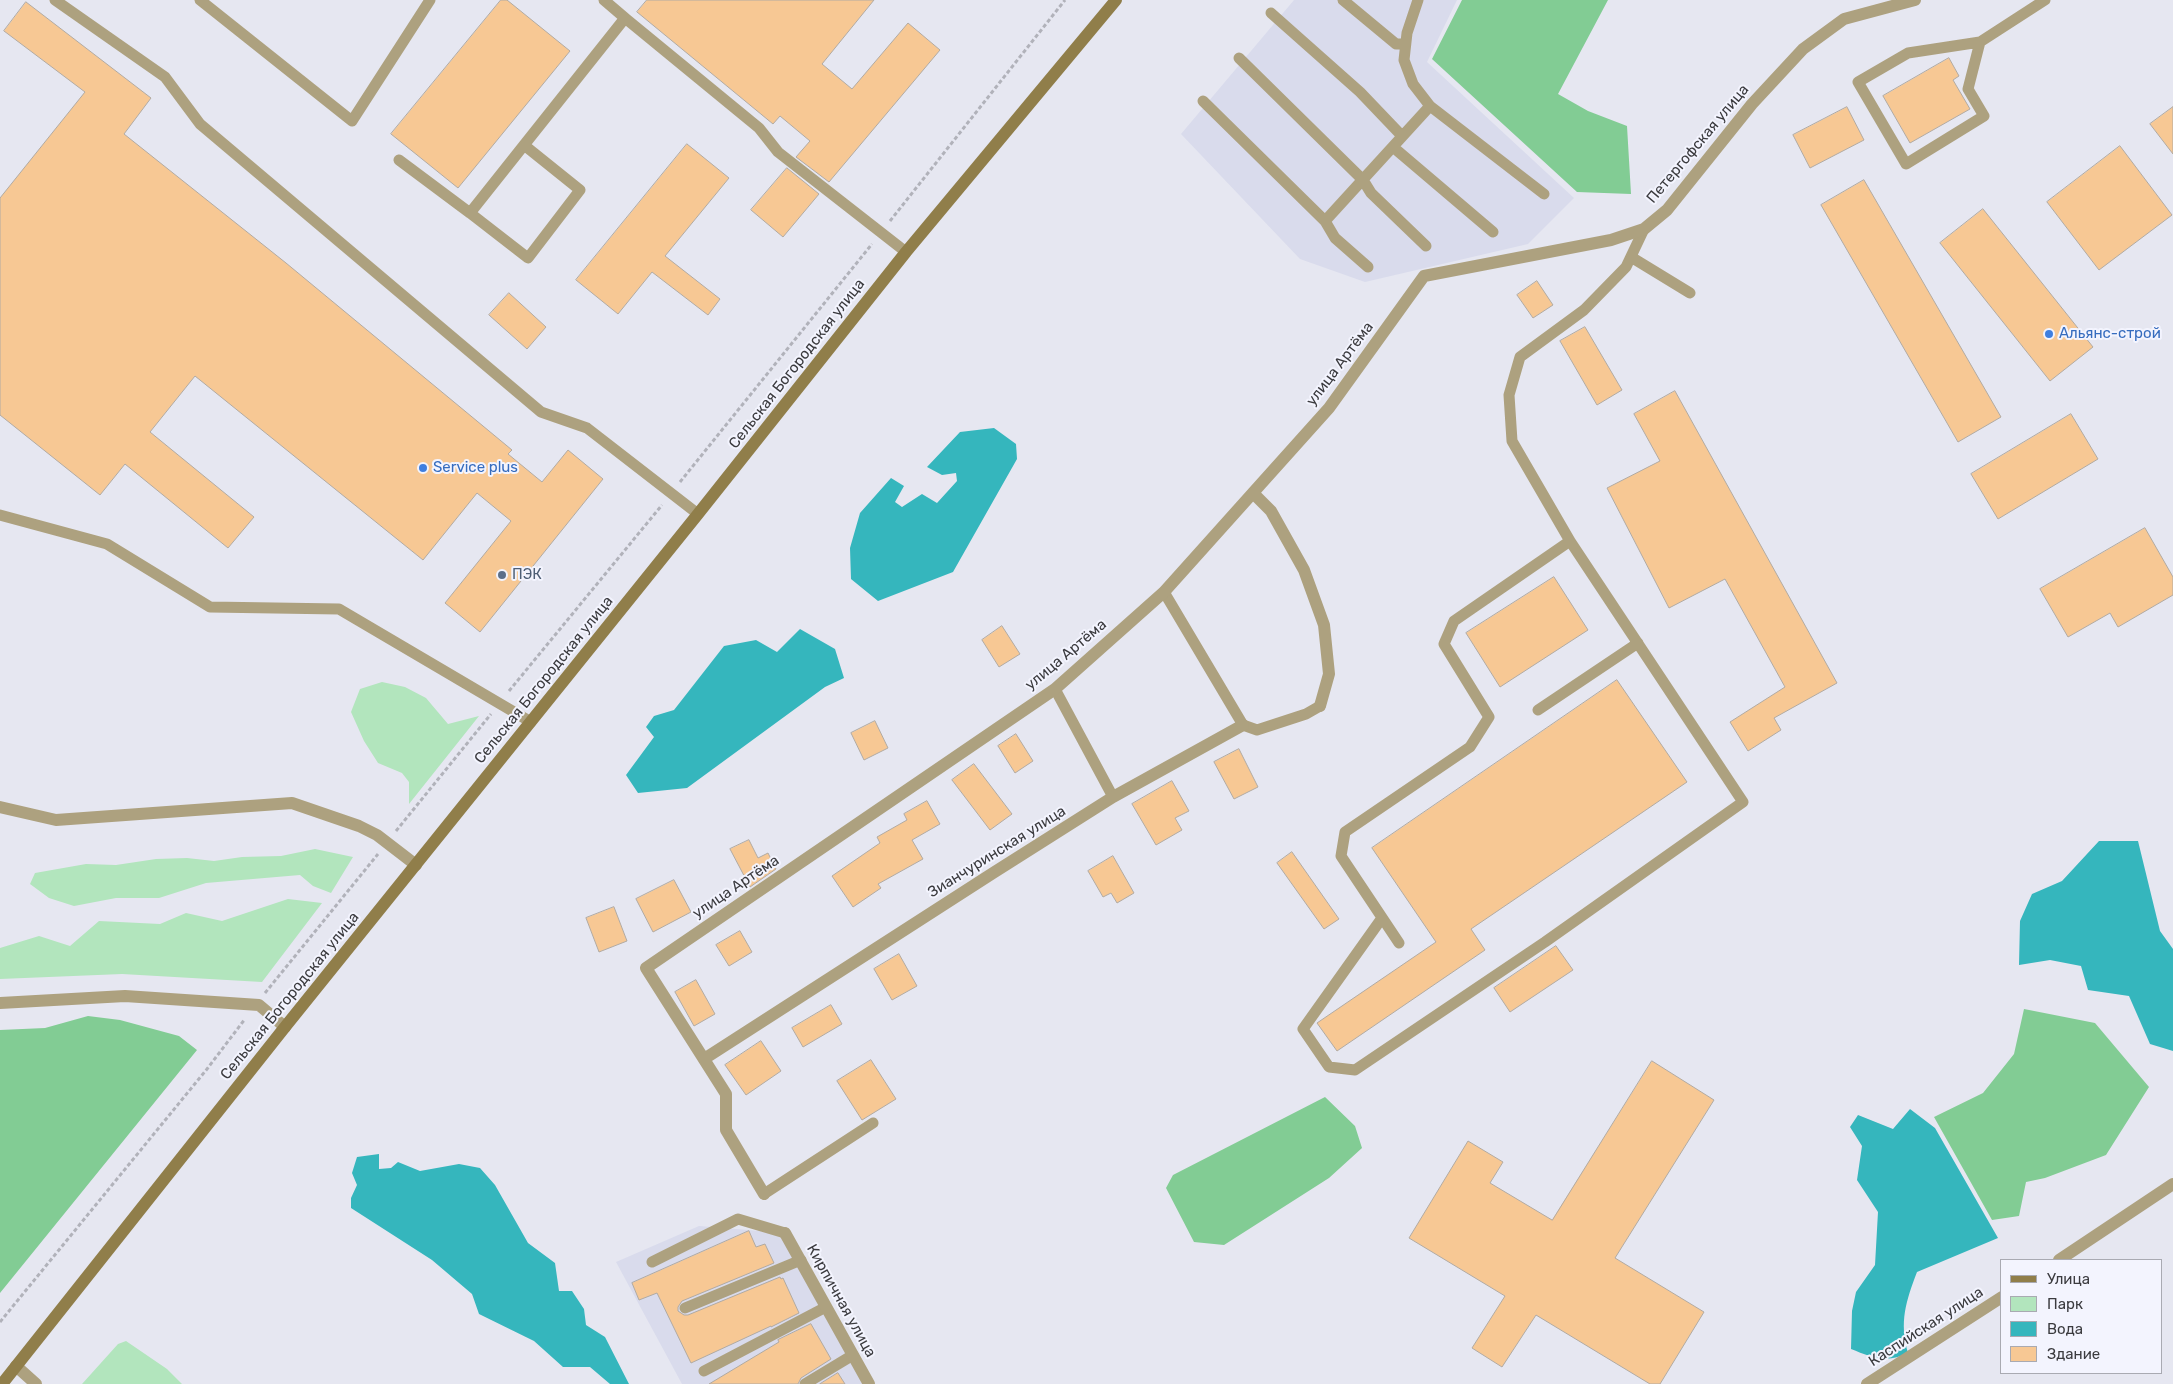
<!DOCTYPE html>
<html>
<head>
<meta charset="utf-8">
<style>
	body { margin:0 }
	#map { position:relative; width:2173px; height:1384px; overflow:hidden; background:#e6e7f1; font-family:Rubik,sans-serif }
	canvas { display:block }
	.legend { position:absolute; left:2000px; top:1259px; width:162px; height:115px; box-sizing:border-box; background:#f3f4fe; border:1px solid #a9aab2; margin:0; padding:6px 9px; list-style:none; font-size:15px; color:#3b3b3f }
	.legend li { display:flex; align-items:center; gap:10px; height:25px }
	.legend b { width:25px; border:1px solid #a9aab2 }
</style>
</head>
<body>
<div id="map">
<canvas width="2173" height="1384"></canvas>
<ul class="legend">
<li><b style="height:6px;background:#907e4a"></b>Улица</li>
<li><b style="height:14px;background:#b2e5bd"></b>Парк</li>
<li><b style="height:14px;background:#35b6bd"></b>Вода</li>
<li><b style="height:14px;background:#f7c894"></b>Здание</li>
</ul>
</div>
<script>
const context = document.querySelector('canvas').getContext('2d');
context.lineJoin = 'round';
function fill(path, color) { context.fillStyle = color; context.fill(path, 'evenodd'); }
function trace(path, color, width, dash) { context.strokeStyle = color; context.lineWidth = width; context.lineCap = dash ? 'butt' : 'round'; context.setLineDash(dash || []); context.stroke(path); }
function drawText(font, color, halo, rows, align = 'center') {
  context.font = font + ' Rubik,sans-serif'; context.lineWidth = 4; context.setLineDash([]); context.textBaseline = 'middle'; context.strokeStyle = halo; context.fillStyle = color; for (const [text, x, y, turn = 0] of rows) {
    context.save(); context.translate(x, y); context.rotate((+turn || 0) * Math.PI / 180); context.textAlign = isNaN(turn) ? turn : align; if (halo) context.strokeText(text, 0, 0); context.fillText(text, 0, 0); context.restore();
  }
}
const built = new Path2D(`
	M 1294,0 L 1457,0 L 1427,62 L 1574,198 L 1528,244 L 1365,282 L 1300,259 L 1181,134 Z
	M 699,1226 L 785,1233 L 868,1384 L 682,1384 L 616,1262 Z`);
const green = new Path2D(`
	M 382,682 L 405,687 L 426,698 L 448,724 L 479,716 L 409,804 L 409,782 L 402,773 L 378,763 L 364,741 L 351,712 L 360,689 Z
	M 315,849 L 353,857 L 331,893 L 313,886 L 300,875 L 206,883 L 159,898 L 116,898 L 74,906 L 49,898 L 30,884 L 35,873 L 86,864 L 116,865 L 156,859 L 187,858 L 214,861 L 242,857 L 281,856 Z
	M 288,899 L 322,903 L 262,982 L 122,974 L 0,979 L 0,948 L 39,936 L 70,946 L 99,921 L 160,924 L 186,913 L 222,921 Z
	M 126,1341 L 167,1369 L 182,1384 L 82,1384 L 118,1344 Z`);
const forest = new Path2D(`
	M 1462,0 L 1608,0 L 1558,94 L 1588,111 L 1627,126 L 1631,194 L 1577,192 L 1432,59 Z
	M 2024,1009 L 2095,1023 L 2149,1087 L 2106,1155 L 2045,1178 L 2026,1182 L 2019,1216 L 1992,1220 L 1934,1117 L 1983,1093 L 2014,1054 Z
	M 88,1016 L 120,1020 L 179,1036 L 197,1050 L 0,1293 L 0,1030 L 45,1028 Z
	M 1325,1097 L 1355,1126 L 1362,1148 L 1329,1178 L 1224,1245 L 1194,1242 L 1166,1188 L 1173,1175 Z`);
const water = new Path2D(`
	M 994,428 L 1016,444 L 1017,459 L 953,572 L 878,601 L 851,579 L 850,548 L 860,513 L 891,478 L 904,486 L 895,502 L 902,507 L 922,494 L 937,503 L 957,481 L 956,473 L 942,475 L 927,467 L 960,432 Z
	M 800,629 L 835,649 L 844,678 L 825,687 L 687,788 L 638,793 L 626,775 L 654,737 L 646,727 L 654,716 L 674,710 L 724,646 L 756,640 L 777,652 Z
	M 2099,841 L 2138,841 L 2160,931 L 2173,949 L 2173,1051 L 2150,1044 L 2129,996 L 2088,990 L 2081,966 L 2050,960 L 2019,965 L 2020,921 L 2032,894 L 2062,881 Z
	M 1910,1109 L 1935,1128 L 1998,1238 L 1917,1272 C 1906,1301 1899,1322 1908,1353 C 1887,1364 1871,1357 1851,1349 L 1852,1311 L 1856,1292 L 1875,1265 L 1878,1212 L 1857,1180 L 1862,1146 L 1850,1127 L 1858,1115 L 1893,1129 Z
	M 379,1154 L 379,1169 L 391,1168 L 398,1162 L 420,1171 L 459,1164 L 480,1168 L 495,1185 L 528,1243 L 555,1263 L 559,1291 L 572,1291 L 584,1309 L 586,1325 L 605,1337 L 629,1384 L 610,1384 L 590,1367 L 563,1367 L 534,1341 L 479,1314 L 472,1294 L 432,1260 L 351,1208 L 351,1198 L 357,1185 L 352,1173 L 357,1157 Z`);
const building = new Path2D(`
	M 501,0 L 507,0 L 570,51 L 458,188 L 391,134 Z
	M 647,0 L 874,0 L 822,64 L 852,89 L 908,23 L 940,50 L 829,182 L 796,157 L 810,141 L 780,116 L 773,124 L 637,12 Z
	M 26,2 L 151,98 L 124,134 L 286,263 L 512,450 L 508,454 L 542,482 L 568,450 L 603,479 L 480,632 L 445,603 L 511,521 L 477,493 L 423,560 L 195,376 L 150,432 L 254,517 L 228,548 L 125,464 L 100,495 L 0,415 L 0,198 L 85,92 L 4,31 Z
	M 1949,58 L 1959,76 L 1953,80 L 1970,109 L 1910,143 L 1883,96 Z
	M 1847,107 L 1864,140 L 1810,168 L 1793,135 Z
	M 2173,107 L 2173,154 L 2150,124 Z
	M 687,144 L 729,178 L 665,256 L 720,299 L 708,315 L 652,272 L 618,314 L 576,280 Z
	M 2120,146 L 2172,215 L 2099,270 L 2047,202 Z
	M 787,168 L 819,194 L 783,237 L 751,210 Z
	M 1864,180 L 2001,417 L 1958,442 L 1821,205 Z
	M 1983,209 L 2093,347 L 2050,381 L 1940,243 Z
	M 1537,281 L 1553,305 L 1533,318 L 1517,295 Z
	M 509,293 L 546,327 L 527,349 L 489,315 Z
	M 1585,327 L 1622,390 L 1597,405 L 1560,341 Z
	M 1675,391 L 1837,683 L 1774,718 L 1781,730 L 1748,751 L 1730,722 L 1785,687 L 1725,579 L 1669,608 L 1607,488 L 1660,461 L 1634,414 Z
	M 2071,414 L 2098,459 L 1998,519 L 1971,474 Z
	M 2145,528 L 2173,577 L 2173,595 L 2118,627 L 2110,613 L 2068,637 L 2040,589 Z
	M 1554,577 L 1588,630 L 1500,687 L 1466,633 Z
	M 1002,626 L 1020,654 L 999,667 L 982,640 Z
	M 1617,680 L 1687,782 L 1471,929 L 1485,950 L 1337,1051 L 1317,1023 L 1436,942 L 1372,848 Z
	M 875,721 L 888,748 L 864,760 L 851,733 Z
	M 1016,734 L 1033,761 L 1015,773 L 998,746 Z
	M 1239,749 L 1258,787 L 1234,799 L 1214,762 Z
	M 974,764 L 1012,814 L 990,830 L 952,780 Z
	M 1172,781 L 1189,811 L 1175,818 L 1182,830 L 1156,845 L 1132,804 Z
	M 927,801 L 940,824 L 912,840 L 923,859 L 878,884 L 881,888 L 853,907 L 832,876 L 880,843 L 877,837 L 907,820 L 904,814 Z
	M 749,840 L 758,858 L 768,853 L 776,869 L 750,887 L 730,849 Z
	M 1292,852 L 1339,919 L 1324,929 L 1277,863 Z
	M 1113,856 L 1134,893 L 1117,903 L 1111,893 L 1103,897 L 1088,871 Z
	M 674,880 L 691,912 L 653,932 L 636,899 Z
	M 614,907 L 627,941 L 599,952 L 586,918 Z
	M 740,931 L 752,952 L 729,966 L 716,945 Z
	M 1556,946 L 1573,970 L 1510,1012 L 1494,988 Z
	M 899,954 L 917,986 L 892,1000 L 874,969 Z
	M 696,980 L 715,1014 L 694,1026 L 675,992 Z
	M 831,1005 L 842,1024 L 803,1047 L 792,1028 Z
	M 761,1041 L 781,1071 L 746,1095 L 725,1065 Z
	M 871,1060 L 896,1099 L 862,1120 L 837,1081 Z
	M 1652,1061 L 1714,1100 L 1615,1258 L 1704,1312 L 1660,1384 L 1650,1384 L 1536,1315 L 1502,1367 L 1472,1348 L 1505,1296 L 1409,1238 L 1468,1141 L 1503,1162 L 1490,1183 L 1552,1220 Z
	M 749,1231 L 756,1247 L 765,1244 L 774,1263 L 682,1301 L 678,1307 L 678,1311 L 684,1315 L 688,1315 L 780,1277 L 781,1279 L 783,1278 L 799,1313 L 771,1327 L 771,1326 L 691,1363 L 657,1293 L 639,1300 L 632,1283 Z
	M 811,1324 L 831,1359 L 801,1378 L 798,1384 L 709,1384 L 779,1342 L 778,1340 Z
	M 838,1373 L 845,1384 L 820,1384 Z`);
const path = new Path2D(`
	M 890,221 L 1065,0
	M 680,482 L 872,244
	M 509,691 L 662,505
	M 396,831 L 491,714
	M 265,993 L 378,854
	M 0,1322 L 207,1069 L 245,1019`);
const service = new Path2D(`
	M 55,0 L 165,77 L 200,124 L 541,412 L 587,428 L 698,514
	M 200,0 L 352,121 L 430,0
	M 604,0 L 625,18
	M 1343,0 L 1396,44 L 1405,44
	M 1418,0 L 1407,33 L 1404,60 L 1413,84 L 1430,106 L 1544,194
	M 1271,13 L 1360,92 L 1402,136
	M 1980,42 L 1968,89 L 1984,116 L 1906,164 L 1858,82 L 1908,53 L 1980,42 L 2045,0
	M 1239,58 L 1363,180 L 1371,193 L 1426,246
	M 1203,101 L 1325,221 L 1430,106
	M 524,145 L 580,190 L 528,258 L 470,213 L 625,18 L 759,128 L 778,152 L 906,252
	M 1393,147 L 1493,232
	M 399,160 L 470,213
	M 1325,221 L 1335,238 L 1368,267
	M 1631,257 L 1690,293
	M 0,515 L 107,544 L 210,607 L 339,609 L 531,722
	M 1164,592 L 1243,725 L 1257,730 L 1306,714 L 1320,706
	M 1055,689 L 1113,797
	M 1538,710 L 1638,643
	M 1382,918 L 1303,1029 L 1329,1067 L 1355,1070 L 1545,942 L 1743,802 L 1570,541
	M 1399,943 L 1341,856 L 1345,832 L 1470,747 L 1489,717 L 1444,644 L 1454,621 L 1570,541 L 1512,441 L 1509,395 L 1520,357 L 1584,310 L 1626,267 L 1644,229
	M 764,1194 L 873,1123
	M 652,1262 L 738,1219 L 785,1233
	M 685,1308 L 801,1260
	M 704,1371 L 826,1307
	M 805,1384 L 853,1355`);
const minor = new Path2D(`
	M 1253,493 L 1271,511 L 1304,570 L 1324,625 L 1329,674 L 1320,706
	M 0,807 L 56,820 L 292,803 L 359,826 L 377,835 L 416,865
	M 0,1003 L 125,996 L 259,1005 L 285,1027
	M 704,1059 L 993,873 L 1113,797 L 1243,725
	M 764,1194 L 726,1130 L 726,1094 L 646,968 L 1055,689 L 1164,592 L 1329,408 L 1424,276 L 1611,240 L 1644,229 L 1667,210 L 1752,104 L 1803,49 L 1844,19 L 1915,0
	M 785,1233 L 869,1384
	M 2059,1260 L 2173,1184
	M 16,1366 L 36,1384
	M 1867,1384 L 2002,1297`);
const secondary = new Path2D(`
	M 2,1384 L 285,1027 L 698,514 L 906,252 L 1116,0`);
const markers = [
	[2049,334,5,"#3f7fe0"],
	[423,468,5,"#3f7fe0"],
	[502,575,5,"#5c6f8a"]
];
const streetNames = [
	["Петергофская улица",1698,144,-50],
	["Сельская Богородская улица",797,364,-52],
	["улица Артёма",1340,364,-53],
	["улица Артёма",1066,655,-40],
	["Сельская Богородская улица",544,680,-51],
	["Зианчуринская улица",997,852,-32],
	["улица Артёма",736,887,-34],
	["Сельская Богородская улица",290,996,-51],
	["Кирпичная улица",841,1301,61],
	["Каспийская улица",1926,1327,-33]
];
const shopNames = [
	["Альянс-строй",2059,334],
	["Service plus",433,468]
];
const serviceNames = [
	["ПЭК",512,575]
];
fill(built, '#d9dbec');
fill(green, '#b2e5bd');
fill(forest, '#82cc94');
fill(water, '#35b6bd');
fill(building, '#f7c894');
trace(building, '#b1aaa2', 1);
trace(path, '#b1b2ba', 3, [4, 2.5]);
trace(service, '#ada17f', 11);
trace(minor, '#ada17f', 12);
trace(secondary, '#907e4a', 12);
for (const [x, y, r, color] of markers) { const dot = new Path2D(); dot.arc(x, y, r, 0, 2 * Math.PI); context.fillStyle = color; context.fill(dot); trace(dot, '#f3f4fe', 2); }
drawText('15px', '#3b3b3f', '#f3f4fe', streetNames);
drawText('15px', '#366cbe', '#f3f4fe', shopNames, 'left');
drawText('15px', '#4e5e75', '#f3f4fe', serviceNames, 'left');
</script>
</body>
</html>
